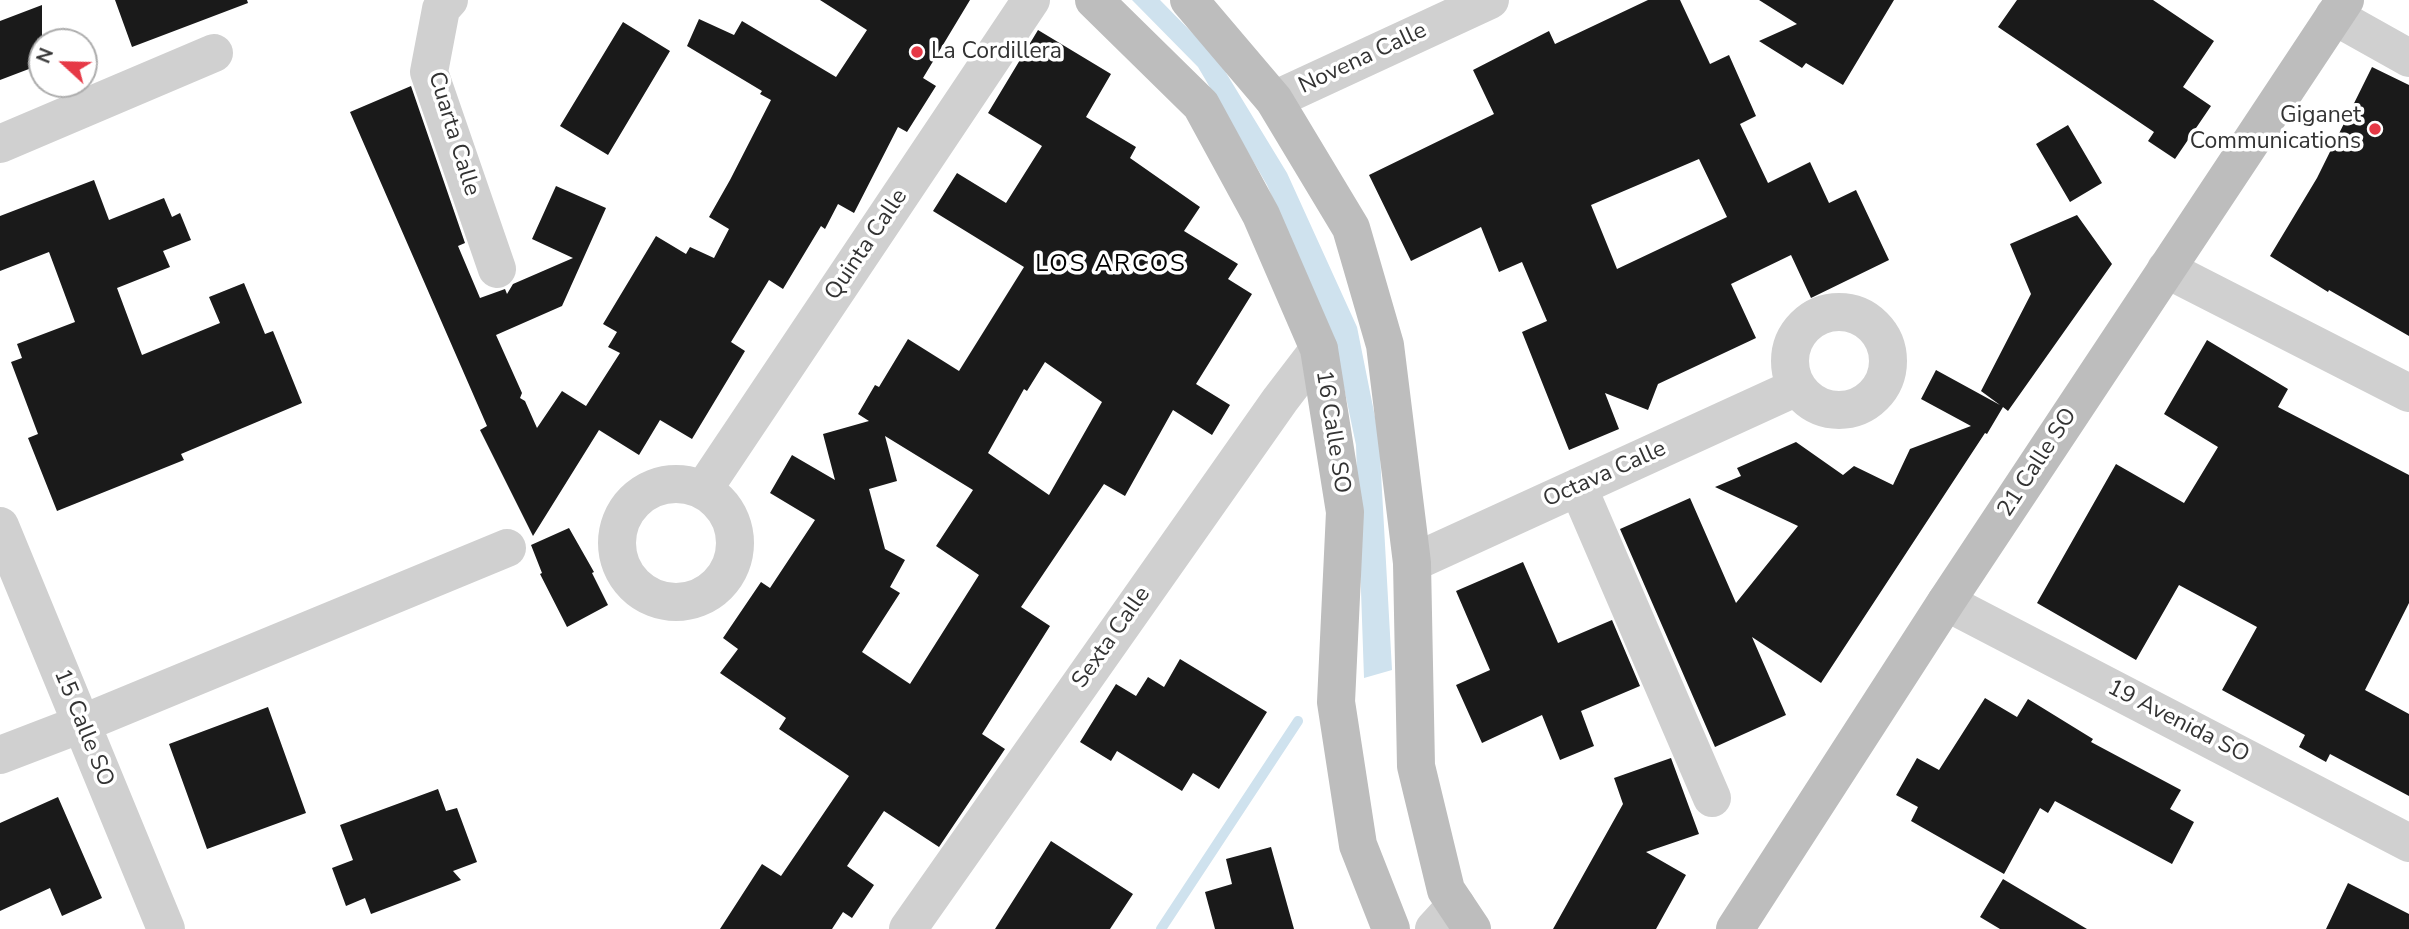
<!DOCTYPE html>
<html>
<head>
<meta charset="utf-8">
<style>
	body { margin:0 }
	#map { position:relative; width:2409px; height:929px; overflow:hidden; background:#fff; font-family:"Nunito Sans",sans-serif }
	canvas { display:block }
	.north { position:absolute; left:28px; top:28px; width:70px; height:70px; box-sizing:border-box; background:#fff; border:2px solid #adadad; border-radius:50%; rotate:292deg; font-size:19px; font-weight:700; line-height:28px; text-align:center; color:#333 }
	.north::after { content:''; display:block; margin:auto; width:24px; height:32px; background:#e63946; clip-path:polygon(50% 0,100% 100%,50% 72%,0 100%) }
</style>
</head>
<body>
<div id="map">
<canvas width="2409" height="929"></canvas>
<div class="north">N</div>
</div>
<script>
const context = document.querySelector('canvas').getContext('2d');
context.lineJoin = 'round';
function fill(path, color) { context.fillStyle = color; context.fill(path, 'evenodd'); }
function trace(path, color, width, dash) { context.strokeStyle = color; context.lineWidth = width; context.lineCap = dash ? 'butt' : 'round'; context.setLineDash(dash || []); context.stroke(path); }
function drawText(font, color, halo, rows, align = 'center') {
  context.font = font + ' "Nunito Sans",sans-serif'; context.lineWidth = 7; context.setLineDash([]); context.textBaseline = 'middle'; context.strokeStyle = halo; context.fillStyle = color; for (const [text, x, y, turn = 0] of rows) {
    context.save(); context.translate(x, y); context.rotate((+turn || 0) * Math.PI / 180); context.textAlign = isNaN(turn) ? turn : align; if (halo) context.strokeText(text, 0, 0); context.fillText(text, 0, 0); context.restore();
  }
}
const water = new Path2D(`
	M 1132,0 L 1160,0 L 1217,58 L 1287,173 L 1357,327 L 1379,437 L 1392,670 L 1364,678 L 1356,445 L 1333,335 L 1267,185 L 1198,67 Z`);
const stream = new Path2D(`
	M 1161,929 L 1298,721`);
const building = new Path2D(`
	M 115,0 L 247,0 L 248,3 L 132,47 Z
	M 820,0 L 970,0 L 923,78 L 936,86 L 907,132 L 898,127 L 854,213 L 838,204 L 825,229 L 821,226 L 783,289 L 769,280 L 731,342 L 745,351 L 692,439 L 660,420 L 639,455 L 599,430 L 533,536 L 480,430 L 487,426 L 350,112 L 411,86 L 465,243 L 458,246 L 480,298 L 505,289 L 507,294 L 513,284 L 573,258 L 532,239 L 556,186 L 606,208 L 562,306 L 496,335 L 522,393 L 520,398 L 525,401 L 537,428 L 562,391 L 586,406 L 620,353 L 608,347 L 617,332 L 603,324 L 656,236 L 686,254 L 690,247 L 714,258 L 729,229 L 709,217 L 730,180 L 771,100 L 760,94 L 762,91 L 687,46 L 699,19 L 734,35 L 742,21 L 836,77 L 867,30 Z
	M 1648,0 L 1680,0 L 1710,64 L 1729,55 L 1756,116 L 1740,124 L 1768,183 L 1810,162 L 1829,203 L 1856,190 L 1889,260 L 1811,298 L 1791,255 L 1731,284 L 1756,338 L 1658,384 L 1648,410 L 1605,393 L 1619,429 L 1569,450 L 1522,332 L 1547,321 L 1522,262 L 1499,272 L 1481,227 L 1411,261 L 1369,175 L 1494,114 L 1473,70 L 1549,31 L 1555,44 ZM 1699,159 L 1727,217 L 1617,269 L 1591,205 Z
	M 1759,0 L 1894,0 L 1843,85 L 1806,63 L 1802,68 L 1759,41 L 1797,24 Z
	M 2017,0 L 2153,0 L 2214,41 L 2183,87 L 2211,106 L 2175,159 L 2148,141 L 2154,132 L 1998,27 Z
	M 42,5 L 42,64 L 0,80 L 0,21 Z
	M 623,22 L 670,51 L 608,155 L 560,126 Z
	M 1038,30 L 1111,74 L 1086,117 L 1136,147 L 1130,158 L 1200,207 L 1184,231 L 1238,264 L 1228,279 L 1252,294 L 1196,384 L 1230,405 L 1212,435 L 1173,410 L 1125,496 L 1104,484 L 1021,607 L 1050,626 L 982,734 L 1005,749 L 939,847 L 884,811 L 847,866 L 874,885 L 852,918 L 843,912 L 832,929 L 720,929 L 762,864 L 781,876 L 849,776 L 779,729 L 786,718 L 720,673 L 738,649 L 723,638 L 761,582 L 770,588 L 815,520 L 770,493 L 792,455 L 835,480 L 823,434 L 869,421 L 858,414 L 875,385 L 879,387 L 908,339 L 959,371 L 1024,267 L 933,211 L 957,173 L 1006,203 L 1042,146 L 988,113 ZM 1045,362 L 1102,402 L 1049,495 L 988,453 L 1024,389 L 1027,391 ZM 885,436 L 973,490 L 936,546 L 979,575 L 910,684 L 862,652 L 900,593 L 890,587 L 905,560 L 885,549 L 869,489 L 897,481 Z
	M 2372,67 L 2409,85 L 2409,336 L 2329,290 L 2328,292 L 2270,256 L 2317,178 Z
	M 2068,125 L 2102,183 L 2070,202 L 2036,144 Z
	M 94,180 L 109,220 L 164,198 L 172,217 L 180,213 L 191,240 L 163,251 L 170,267 L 117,288 L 142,355 L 220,323 L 209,297 L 244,283 L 265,334 L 273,331 L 302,403 L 181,454 L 184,460 L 57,511 L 28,438 L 38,434 L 11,362 L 22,358 L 17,344 L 75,322 L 49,252 L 0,271 L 0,216 Z
	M 2077,215 L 2112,264 L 2008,411 L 2003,407 L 1987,434 L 1985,433 L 1821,683 L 1752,637 L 1786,715 L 1715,747 L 1620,529 L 1690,498 L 1736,603 L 1798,526 L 1715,487 L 1741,476 L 1737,468 L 1796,442 L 1843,475 L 1854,466 L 1893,485 L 1910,449 L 1971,426 L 1921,399 L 1936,370 L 2000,405 L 1981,391 L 2031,294 L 2010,244 Z
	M 2207,340 L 2288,389 L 2278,407 L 2409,475 L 2409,603 L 2365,690 L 2409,714 L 2409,796 L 2330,754 L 2326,762 L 2299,747 L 2305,735 L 2222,690 L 2257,627 L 2179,585 L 2136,660 L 2037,603 L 2116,464 L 2184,503 L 2218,447 L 2164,414 Z
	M 569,528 L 594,572 L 592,573 L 608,605 L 567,627 L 540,574 L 542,573 L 531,545 Z
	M 1523,562 L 1558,643 L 1612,620 L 1640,686 L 1581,711 L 1594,746 L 1560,760 L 1542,715 L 1482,743 L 1456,685 L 1490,670 L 1456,591 Z
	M 1180,659 L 1267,712 L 1219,789 L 1193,773 L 1182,791 L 1117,751 L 1111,761 L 1080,742 L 1116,684 L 1136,696 L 1148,677 L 1164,687 Z
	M 1985,698 L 2017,717 L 2028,699 L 2093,739 L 2091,742 L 2181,790 L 2170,809 L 2194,822 L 2172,864 L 2055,801 L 2048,813 L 2040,808 L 2004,874 L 1911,821 L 1918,807 L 1896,795 L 1917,758 L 1939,770 Z
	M 268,707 L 306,813 L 207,849 L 169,744 Z
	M 1671,758 L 1699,834 L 1646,852 L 1686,875 L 1656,929 L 1553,929 L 1623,804 L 1614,778 Z
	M 438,789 L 446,811 L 457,808 L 477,862 L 453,871 L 461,880 L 371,914 L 365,898 L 346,906 L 332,868 L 353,860 L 340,825 Z
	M 58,797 L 102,898 L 62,916 L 50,888 L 0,911 L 0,823 Z
	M 1051,841 L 1133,894 L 1110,929 L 995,929 Z
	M 1271,847 L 1294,929 L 1215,929 L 1205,892 L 1232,884 L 1226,859 Z
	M 2003,879 L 2087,929 L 2000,929 L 1980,917 Z
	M 2348,883 L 2409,914 L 2409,929 L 2326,929 Z`);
const street = new Path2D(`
	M 449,0 L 441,9 L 429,72 L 497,269
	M 2334,16 L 2409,58
	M 1274,100 L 1490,0
	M 0,144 L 214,53
	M 2166,269 L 2409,393
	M1790 361a49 49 0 1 1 98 0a49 49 0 1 1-98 0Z
	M617 543a59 59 0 1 1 118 0a59 59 0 1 1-118 0Z
	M 1578,487 L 1712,798
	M 703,490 L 1031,0
	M 0,526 L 166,929
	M 1412,563 L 1797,387
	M 1946,602 L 2409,843
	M 0,755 L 81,724 L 507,548
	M 908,929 L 1280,400 L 1319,349
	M 1434,929 L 1456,905`);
const secondary = new Path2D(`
	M 1094,0 L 1201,105 L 1261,215 L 1319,349 L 1345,512 L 1336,702 L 1358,845 L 1391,929
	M 1189,0 L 1274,100 L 1351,228 L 1385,345 L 1412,563 L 1416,766 L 1446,890 L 1472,929
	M 1735,929 L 1946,602 L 2345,0`);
const markers = [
	[917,52,7,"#e63946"],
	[2375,129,7,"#e63946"]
];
const poiNames = [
	["La Cordillera",931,52],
	["Giganet",2361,116,"right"],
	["Communications",2361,142,"right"]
];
const streetNames = [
	["Novena Calle",1363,59,-25],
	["Cuarta Calle",453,134,73],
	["Quinta Calle",867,245,-56],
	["16 Calle SO",1332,432,81],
	["21 Calle SO",2038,463,-57],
	["Octava Calle",1605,475,-24],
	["Sexta Calle",1112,638,-55],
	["19 Avenida SO",2178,722,27],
	["15 Calle SO",83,728,68]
];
const neighbourhoodNames = [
	["LOS ARCOS",1111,265]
];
fill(water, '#cfe2ee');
trace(stream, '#cfe2ee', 10);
fill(building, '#1a1a1a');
trace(street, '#d0d0d0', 38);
trace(secondary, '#bdbdbd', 38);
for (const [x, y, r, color] of markers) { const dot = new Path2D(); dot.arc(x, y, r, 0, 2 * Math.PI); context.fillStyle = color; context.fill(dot); trace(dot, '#fff', 2.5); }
drawText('23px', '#333', '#fff', poiNames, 'left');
drawText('23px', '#333', '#fff', streetNames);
context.letterSpacing = '2px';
drawText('24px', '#000', '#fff', neighbourhoodNames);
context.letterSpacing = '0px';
</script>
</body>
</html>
